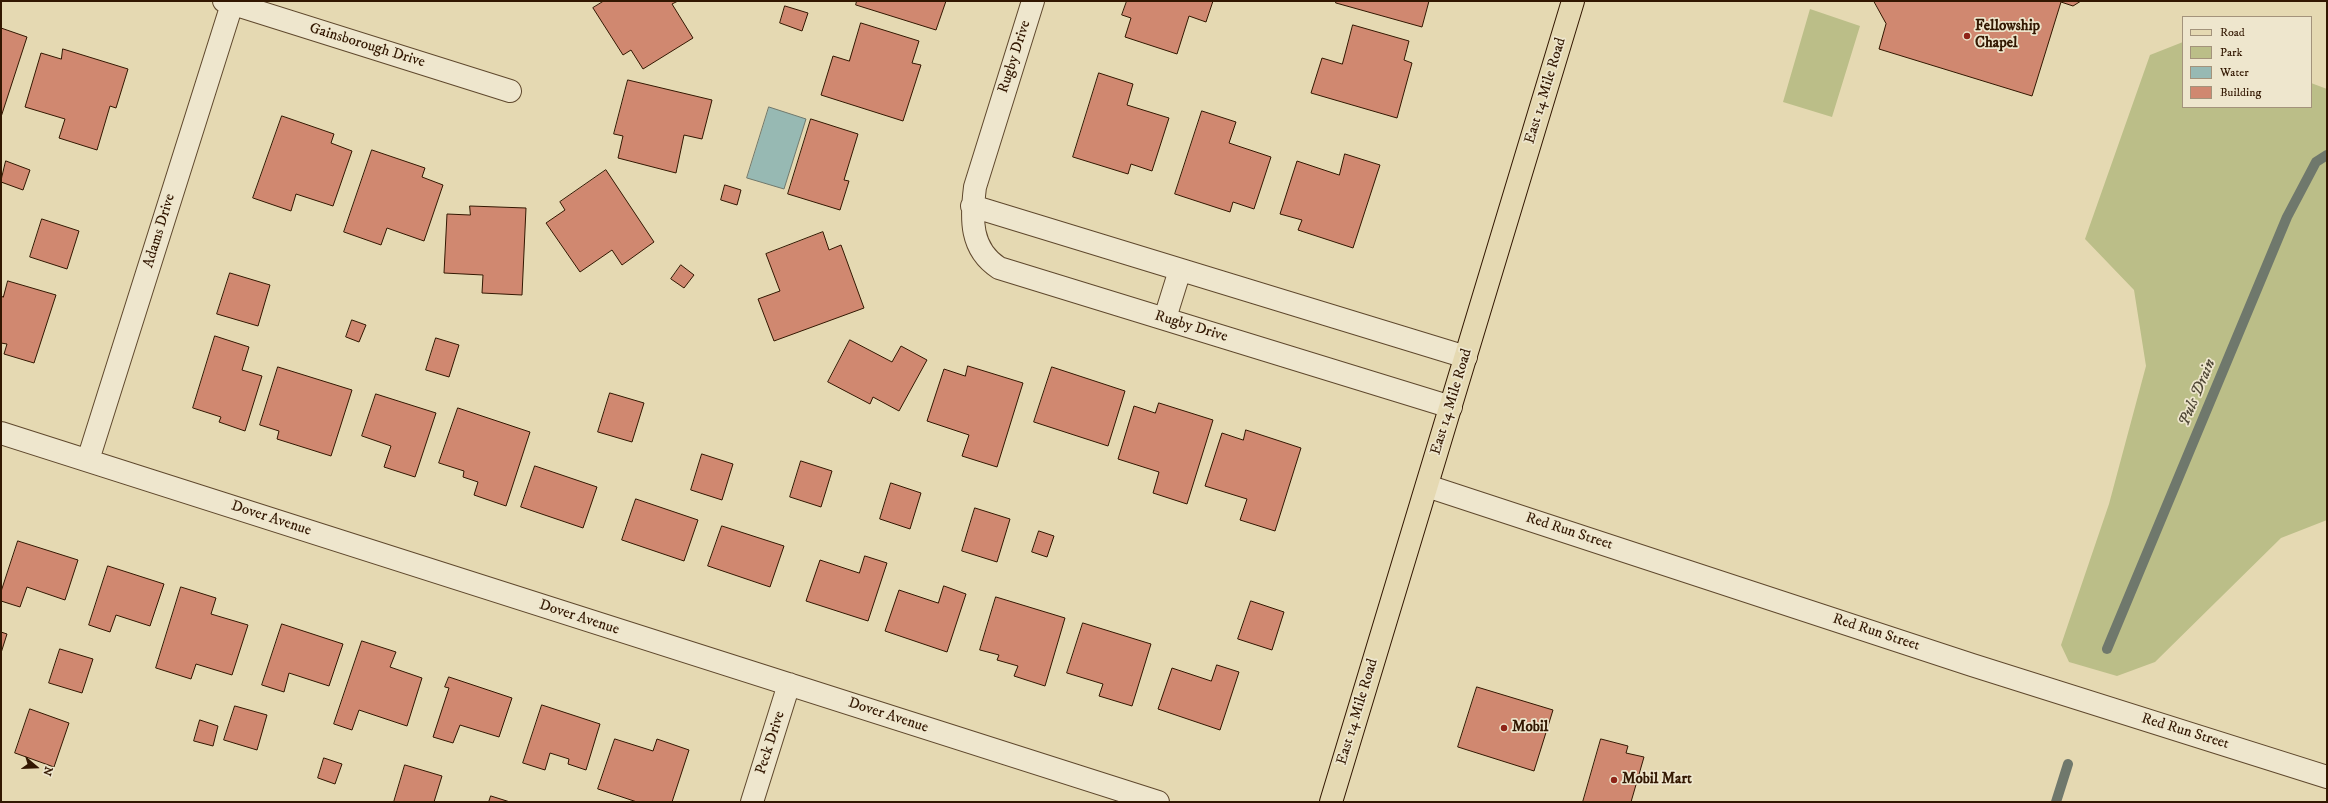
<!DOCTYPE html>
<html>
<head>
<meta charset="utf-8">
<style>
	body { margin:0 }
	#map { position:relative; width:2328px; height:803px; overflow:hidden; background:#e5d9b2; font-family:"IM FELL DW Pica",serif }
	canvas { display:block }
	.frame { position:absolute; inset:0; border:2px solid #321701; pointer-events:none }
	.legend { position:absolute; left:2182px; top:16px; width:130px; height:92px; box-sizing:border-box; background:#eee6cd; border:1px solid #a3937b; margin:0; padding:5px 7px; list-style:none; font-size:12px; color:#321701 }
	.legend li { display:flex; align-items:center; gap:8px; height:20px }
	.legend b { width:20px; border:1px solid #a3937b }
	.north { position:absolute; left:16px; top:747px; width:40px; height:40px; -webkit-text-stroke:3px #eee6cd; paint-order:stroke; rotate:109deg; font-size:11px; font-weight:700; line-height:16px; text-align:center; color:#321701 }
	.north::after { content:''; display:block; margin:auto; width:14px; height:18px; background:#321701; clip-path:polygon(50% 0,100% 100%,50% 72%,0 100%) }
</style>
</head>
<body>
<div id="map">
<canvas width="2328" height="803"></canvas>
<div class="frame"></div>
<ul class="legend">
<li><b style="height:5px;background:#e5d9b2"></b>Road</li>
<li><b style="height:11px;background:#bbbe88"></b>Park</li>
<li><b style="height:11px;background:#97b9b3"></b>Water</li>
<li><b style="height:11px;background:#d08870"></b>Building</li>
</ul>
<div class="north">N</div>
</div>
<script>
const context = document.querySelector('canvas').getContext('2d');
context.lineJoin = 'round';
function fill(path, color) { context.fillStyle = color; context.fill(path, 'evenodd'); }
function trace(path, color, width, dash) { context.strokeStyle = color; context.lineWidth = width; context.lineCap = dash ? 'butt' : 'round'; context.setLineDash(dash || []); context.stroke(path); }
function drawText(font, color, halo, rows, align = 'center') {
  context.font = font + ' "IM FELL DW Pica",serif'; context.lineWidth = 3.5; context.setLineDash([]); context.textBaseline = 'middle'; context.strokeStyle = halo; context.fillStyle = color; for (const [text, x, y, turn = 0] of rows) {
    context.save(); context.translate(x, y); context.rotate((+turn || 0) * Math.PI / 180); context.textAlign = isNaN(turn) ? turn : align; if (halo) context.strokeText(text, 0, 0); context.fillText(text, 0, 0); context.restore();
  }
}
const green = new Path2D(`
	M 1810,9 L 1860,26 L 1832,117 L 1783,102 Z
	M 2183,42 L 2183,107 L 2311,107 L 2311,83 L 2327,89 L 2327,520 L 2281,538 L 2155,662 L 2117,676 L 2069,662 L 2061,645 L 2109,504 L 2146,366 L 2134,290 L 2085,239 L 2150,55 Z`);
const water = new Path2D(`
	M 769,107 L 806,119 L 784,189 L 747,178 Z`);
const stream = new Path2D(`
	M 2107,649 L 2287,217 L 2316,162 L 2327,155
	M 2056,802 L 2068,764`);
const building = new Path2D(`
	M 604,1 L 678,1 L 672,4 L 693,38 L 643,69 L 631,50 L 623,55 L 593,8 Z
	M 857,1 L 946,1 L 936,30 L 856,5 Z
	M 1127,1 L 1213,1 L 1206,22 L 1189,16 L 1177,54 L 1125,37 L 1131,18 L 1122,15 Z
	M 1336,1 L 1429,1 L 1422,27 L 1336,3 Z
	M 1874,1 L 2081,1 L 2073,6 L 2061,2 L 2032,96 L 1879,49 L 1886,24 Z
	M 785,6 L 808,13 L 802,31 L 780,23 Z
	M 861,23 L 919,41 L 912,63 L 921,65 L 903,121 L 821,95 L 833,56 L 849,61 Z
	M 1353,25 L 1409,41 L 1404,60 L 1412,63 L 1397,118 L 1311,93 L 1322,58 L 1342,64 Z
	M 1,28 L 27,37 L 1,117 Z
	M 63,49 L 128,69 L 116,108 L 110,106 L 97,150 L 59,138 L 65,119 L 25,107 L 41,53 L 61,59 Z
	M 1099,73 L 1133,84 L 1127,105 L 1169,118 L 1152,171 L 1131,164 L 1128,174 L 1073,157 Z
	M 628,80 L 712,100 L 702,139 L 684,135 L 676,173 L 618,158 L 623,136 L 614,134 Z
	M 1202,111 L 1236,122 L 1229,143 L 1271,157 L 1254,209 L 1233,202 L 1230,212 L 1175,194 Z
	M 282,116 L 334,134 L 331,143 L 352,151 L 333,206 L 296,194 L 291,211 L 253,198 Z
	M 811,119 L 858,134 L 844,180 L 849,181 L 840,210 L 788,194 Z
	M 372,150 L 425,168 L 422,177 L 443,185 L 424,241 L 387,228 L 381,245 L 344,232 Z
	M 1345,154 L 1380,165 L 1353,248 L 1298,230 L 1302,220 L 1280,214 L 1297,161 L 1339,175 Z
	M 6,161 L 30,170 L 23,190 L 1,182 Z
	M 606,170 L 654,242 L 622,265 L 612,250 L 580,272 L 546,223 L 565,210 L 560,202 Z
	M 725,185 L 741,190 L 737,205 L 721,200 Z
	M 470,206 L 526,208 L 522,295 L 482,293 L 483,275 L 444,273 L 447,214 L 470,215 Z
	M 42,219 L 79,231 L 67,269 L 30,257 Z
	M 823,232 L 829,250 L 841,245 L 864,308 L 774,341 L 758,299 L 780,291 L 766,254 Z
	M 681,265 L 694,275 L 684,288 L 671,279 Z
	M 230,273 L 270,285 L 258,326 L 217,314 Z
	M 8,281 L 56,295 L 34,363 L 4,354 L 7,344 L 1,343 L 1,296 L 3,297 Z
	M 352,320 L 366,325 L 359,342 L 346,337 Z
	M 215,336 L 249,347 L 242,370 L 262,376 L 245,431 L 219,422 L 221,417 L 193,408 Z
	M 436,338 L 459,345 L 449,377 L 426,370 Z
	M 850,340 L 892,362 L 901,346 L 927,360 L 899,411 L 873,397 L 870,404 L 828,382 Z
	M 968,366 L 1023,383 L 997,467 L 962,456 L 969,435 L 927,421 L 944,369 L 965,376 Z
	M 278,367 L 352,390 L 331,456 L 277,439 L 279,431 L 260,425 Z
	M 1052,367 L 1125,391 L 1108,446 L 1034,422 Z
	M 610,393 L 644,403 L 632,442 L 598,432 Z
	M 376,394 L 436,413 L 415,477 L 384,467 L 391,446 L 362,436 Z
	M 1159,403 L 1213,420 L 1187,504 L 1153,493 L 1159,472 L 1118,459 L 1134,406 L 1155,413 Z
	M 458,408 L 530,432 L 506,506 L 474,495 L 478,482 L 463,477 L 464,471 L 439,463 Z
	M 1246,430 L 1301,448 L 1275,531 L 1240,520 L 1247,499 L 1205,486 L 1222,433 L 1243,440 Z
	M 702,454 L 733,464 L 722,500 L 691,490 Z
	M 801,461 L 832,471 L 821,507 L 790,497 Z
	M 535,466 L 597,487 L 583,528 L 521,507 Z
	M 891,483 L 921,493 L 910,529 L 880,519 Z
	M 636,499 L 698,520 L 684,561 L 622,540 Z
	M 975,508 L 1010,519 L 997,562 L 962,551 Z
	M 722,526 L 784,546 L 770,587 L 708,566 Z
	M 1039,531 L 1054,536 L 1047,557 L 1032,552 Z
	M 18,541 L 78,560 L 65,600 L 27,587 L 20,607 L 1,601 L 1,592 Z
	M 865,556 L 887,563 L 868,621 L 806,601 L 820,560 L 859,573 Z
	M 108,566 L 164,584 L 150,626 L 116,615 L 110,632 L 89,625 Z
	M 944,586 L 966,594 L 947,652 L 885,631 L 899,590 L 938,603 Z
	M 181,587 L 216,598 L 211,614 L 248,625 L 232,675 L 196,664 L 191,679 L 156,668 Z
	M 996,597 L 1065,618 L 1045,686 L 1014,676 L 1018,666 L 997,660 L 999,655 L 980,650 Z
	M 1251,601 L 1284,612 L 1272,650 L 1238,639 Z
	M 1083,623 L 1151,644 L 1132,706 L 1099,696 L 1103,684 L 1067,673 Z
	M 282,624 L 343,644 L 329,686 L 289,673 L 284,692 L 262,685 Z
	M 1,632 L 7,634 L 1,653 Z
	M 362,641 L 396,652 L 390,667 L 422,678 L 407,726 L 359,710 L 352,730 L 334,724 Z
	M 60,649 L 93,659 L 82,693 L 49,683 Z
	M 1217,665 L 1239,672 L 1220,730 L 1158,709 L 1172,668 L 1211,681 Z
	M 449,677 L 512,698 L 499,737 L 460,725 L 453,743 L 433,737 L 449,688 L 445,687 Z
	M 1477,687 L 1553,710 L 1534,771 L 1458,747 Z
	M 542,705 L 600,724 L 586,770 L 568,764 L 569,759 L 550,753 L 545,770 L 523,763 Z
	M 235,706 L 267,715 L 257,750 L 224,740 Z
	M 30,709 L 69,723 L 54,767 L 15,753 Z
	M 200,720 L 218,726 L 213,746 L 194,741 Z
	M 615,739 L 653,751 L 657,739 L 689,750 L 672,802 L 637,802 L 598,789 Z
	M 1601,739 L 1628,746 L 1626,753 L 1644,757 L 1631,802 L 1583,802 Z
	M 324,758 L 342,764 L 335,784 L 318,778 Z
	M 405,765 L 442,776 L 434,802 L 394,802 Z
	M 491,796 L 510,802 L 489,802 Z`);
const minor = new Path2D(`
	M 224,1 L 510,91
	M 1033,1 L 975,187 C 971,219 970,249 999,268 L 1451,407
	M 972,206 L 1466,357
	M 1165,318 L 1180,270
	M 1,433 L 1158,802
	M 88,460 L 233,1
	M 1427,486 L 1972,665 L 2327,777
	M 752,802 L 789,684`);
const major = new Path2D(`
	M 1331,802 L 1573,1`);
const markers = [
	[1967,36,4,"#8f2418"],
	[1504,728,4,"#8f2418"],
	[1614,780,4,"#8f2418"]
];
const poiNames = [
	["Fellowship",1975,27],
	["Chapel",1975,44],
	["Mobil",1512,728],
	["Mobil Mart",1622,780]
];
const streetNames = [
	["Gainsborough Drive",367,46,17],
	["Rugby Drive",1015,57,-72],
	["East 14 Mile Road",1546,91,-73],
	["Adams Drive",160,231,-73],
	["Rugby Drive",1191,327,17],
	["East 14 Mile Road",1452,402,-73],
	["Dover Avenue",271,519,18],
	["Red Run Street",1569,532,18],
	["Dover Avenue",579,618,18],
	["Red Run Street",1876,633,18],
	["East 14 Mile Road",1358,712,-73],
	["Dover Avenue",888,716,18],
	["Red Run Street",2185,732,17],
	["Peck Drive",771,743,-72]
];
const waterNames = [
	["Puls Drain",2198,393,-67]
];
fill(green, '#bbbe88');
fill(water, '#97b9b3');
trace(water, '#6f786c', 1);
trace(stream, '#6f786c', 10);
fill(building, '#d08870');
trace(building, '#321701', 1);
trace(minor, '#5f482d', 24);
trace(major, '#321701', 24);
trace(minor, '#eee6cd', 22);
trace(major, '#e5d9b2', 22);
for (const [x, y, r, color] of markers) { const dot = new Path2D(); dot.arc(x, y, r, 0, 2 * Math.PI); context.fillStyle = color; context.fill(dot); trace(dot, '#eee6cd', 1.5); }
drawText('bold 15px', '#321701', '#eee6cd', poiNames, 'left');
drawText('15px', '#321701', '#eee6cd', streetNames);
drawText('italic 16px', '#504836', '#eee6cd', waterNames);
</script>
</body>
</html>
